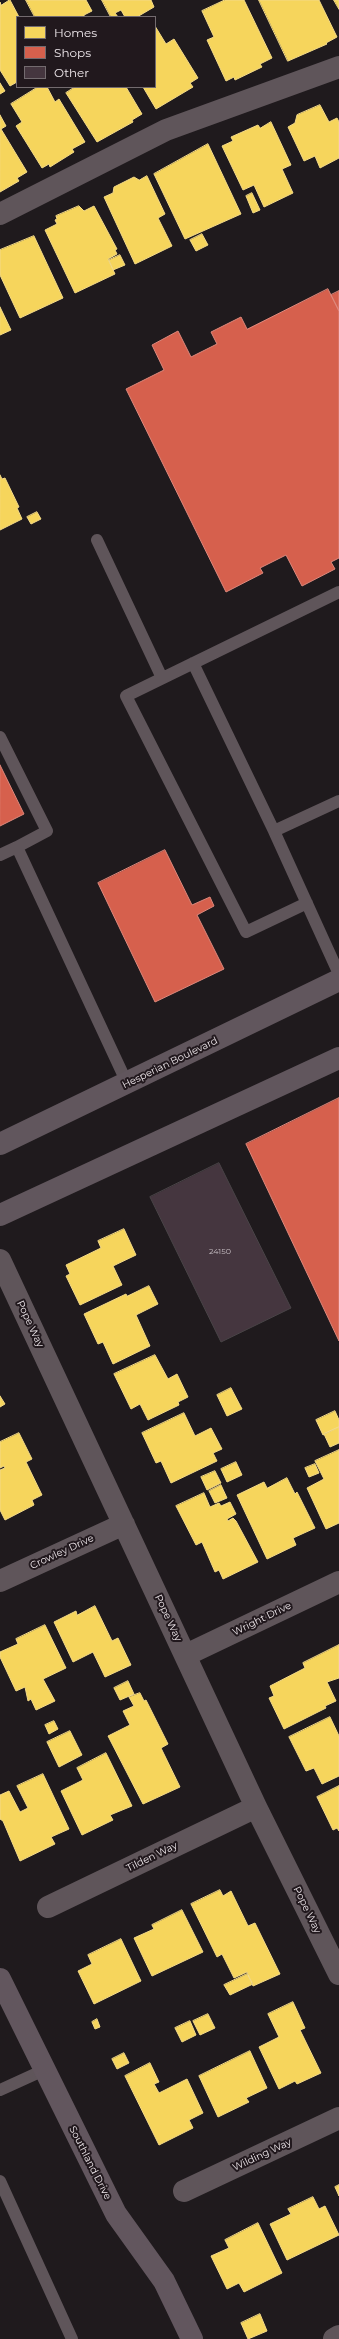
<!DOCTYPE html>
<html>
<head>
<meta charset="utf-8">
<style>
	body { margin:0 }
	#map { position:relative; width:339px; height:2339px; overflow:hidden; background:#1f1a1d; font-family:Montserrat,sans-serif }
	canvas { display:block }
	.legend { position:absolute; left:16px; top:16px; width:140px; height:72px; box-sizing:border-box; background:#21181d; border:1px solid #736b6f; margin:0; padding:5px 7px; list-style:none; font-size:12px; color:#eee7eb }
	.legend li { display:flex; align-items:center; gap:8px; height:20px }
	.legend b { width:20px; border:1px solid #736b6f }
</style>
</head>
<body>
<div id="map">
<canvas width="339" height="2339"></canvas>
<ul class="legend">
<li><b style="height:11px;background:#f6d55c"></b>Homes</li>
<li><b style="height:11px;background:#d6604d"></b>Shops</li>
<li><b style="height:11px;background:#45363f"></b>Other</li>
</ul>
</div>
<script>
const context = document.querySelector('canvas').getContext('2d');
context.lineJoin = 'round';
function fill(path, color) { context.fillStyle = color; context.fill(path, 'evenodd'); }
function trace(path, color, width, dash) { context.strokeStyle = color; context.lineWidth = width; context.lineCap = dash ? 'butt' : 'round'; context.setLineDash(dash || []); context.stroke(path); }
function drawText(font, color, halo, rows, align = 'center') {
  context.font = font + ' Montserrat,sans-serif'; context.lineWidth = 4; context.setLineDash([]); context.textBaseline = 'middle'; context.strokeStyle = halo; context.fillStyle = color; for (const [text, x, y, turn = 0] of rows) {
    context.save(); context.translate(x, y); context.rotate((+turn || 0) * Math.PI / 180); context.textAlign = isNaN(turn) ? turn : align; if (halo) context.strokeText(text, 0, 0); context.fillText(text, 0, 0); context.restore();
  }
}
const homes = new Path2D(`
	M 10,0 L 19,17 L 17,17 L 17,82 L 10,86 L 0,70 L 0,2 L 1,5 Z
	M 26,0 L 86,0 L 92,11 L 84,15 L 84,17 L 35,17 Z
	M 102,0 L 151,0 L 154,7 L 137,17 L 125,17 L 121,10 L 115,13 L 118,17 L 111,17 Z
	M 225,0 L 244,0 L 272,58 L 260,64 L 262,67 L 235,80 L 234,77 L 226,81 L 207,40 L 214,37 L 202,11 Z
	M 259,0 L 319,0 L 337,37 L 326,43 L 327,44 L 288,61 Z
	M 334,0 L 339,0 L 339,9 Z
	M 155,26 L 166,44 L 174,39 L 198,78 L 190,83 L 193,87 L 156,109 L 143,87 L 155,87 Z
	M 0,83 L 5,91 L 0,94 Z
	M 38,87 L 47,87 L 55,102 L 59,99 L 85,142 L 72,149 L 74,152 L 50,167 L 49,164 L 42,168 L 16,126 L 22,122 L 11,104 Z
	M 75,87 L 126,87 L 142,114 L 132,120 L 133,122 L 97,142 L 66,93 Z
	M 320,105 L 329,122 L 337,118 L 339,122 L 339,158 L 320,168 L 315,156 L 304,161 L 288,127 L 295,123 L 297,115 Z
	M 0,115 L 6,126 L 1,129 L 27,172 L 17,178 L 19,181 L 0,192 Z
	M 271,122 L 291,165 L 282,169 L 293,193 L 264,207 L 254,185 L 243,190 L 222,146 L 233,141 L 231,137 L 258,125 L 260,128 Z
	M 208,144 L 241,214 L 185,239 L 154,174 Z
	M 147,176 L 165,214 L 158,218 L 172,246 L 135,264 L 104,197 L 113,193 L 114,187 L 134,177 L 139,180 Z
	M 252,193 L 260,210 L 253,213 L 246,196 Z
	M 79,206 L 84,211 L 94,206 L 117,249 L 115,250 L 117,254 L 108,259 L 115,274 L 75,293 L 45,230 L 57,224 L 55,220 L 57,219 L 56,216 Z
	M 202,234 L 208,245 L 196,251 L 190,240 Z
	M 34,236 L 63,298 L 20,318 L 0,275 L 0,250 Z
	M 120,255 L 125,265 L 113,270 L 109,260 Z
	M 0,307 L 11,330 L 0,335 Z
	M 0,475 L 2,479 L 5,478 L 19,507 L 17,508 L 22,519 L 0,530 Z
	M 37,512 L 41,519 L 31,524 L 27,517 Z
	M 124,1229 L 136,1255 L 113,1266 L 122,1285 L 80,1305 L 66,1276 L 70,1274 L 66,1265 L 101,1248 L 98,1241 Z
	M 149,1286 L 158,1304 L 136,1315 L 150,1346 L 113,1364 L 103,1342 L 98,1344 L 84,1314 L 126,1294 L 127,1296 Z
	M 155,1355 L 168,1379 L 177,1374 L 188,1397 L 178,1402 L 179,1405 L 148,1420 L 140,1404 L 131,1409 L 114,1374 Z
	M 231,1388 L 242,1409 L 227,1416 L 217,1395 Z
	M 0,1396 L 5,1404 L 0,1407 Z
	M 335,1411 L 339,1420 L 339,1427 L 323,1435 L 316,1420 Z
	M 184,1413 L 195,1436 L 211,1428 L 222,1449 L 213,1453 L 217,1461 L 171,1483 L 161,1461 L 156,1463 L 142,1433 Z
	M 339,1427 L 339,1443 L 330,1447 L 324,1434 Z
	M 19,1433 L 32,1459 L 26,1462 L 42,1495 L 32,1500 L 34,1505 L 5,1520 L 0,1510 L 0,1470 L 5,1468 L 4,1466 L 0,1468 L 0,1442 Z
	M 339,1450 L 339,1523 L 326,1529 L 307,1488 L 324,1479 L 315,1461 Z
	M 236,1462 L 242,1475 L 227,1482 L 221,1469 Z
	M 315,1464 L 319,1473 L 309,1477 L 305,1468 Z
	M 215,1471 L 221,1483 L 207,1490 L 201,1477 Z
	M 287,1478 L 295,1494 L 297,1492 L 315,1528 L 293,1538 L 296,1545 L 267,1559 L 237,1495 L 264,1482 L 267,1488 Z
	M 221,1485 L 227,1498 L 215,1503 L 209,1491 Z
	M 204,1493 L 210,1507 L 219,1503 L 221,1506 L 230,1502 L 236,1514 L 227,1519 L 228,1521 L 233,1518 L 236,1521 L 258,1562 L 223,1579 L 219,1570 L 215,1572 L 202,1542 L 196,1545 L 176,1506 Z
	M 95,1606 L 112,1641 L 118,1638 L 131,1665 L 105,1677 L 93,1652 L 73,1662 L 54,1622 L 76,1611 L 77,1615 Z
	M 45,1625 L 66,1668 L 43,1679 L 55,1701 L 36,1710 L 31,1699 L 28,1701 L 25,1687 L 16,1691 L 0,1657 L 0,1652 L 18,1644 L 16,1639 Z
	M 339,1645 L 339,1678 L 327,1682 L 336,1701 L 325,1706 L 326,1708 L 284,1729 L 269,1698 L 274,1696 L 270,1686 L 305,1668 L 303,1663 Z
	M 128,1681 L 134,1694 L 120,1700 L 114,1688 Z
	M 140,1693 L 144,1701 L 146,1700 L 168,1744 L 161,1748 L 180,1787 L 143,1804 L 108,1736 L 130,1725 L 123,1711 L 134,1706 L 129,1697 Z
	M 330,1717 L 339,1736 L 339,1776 L 322,1784 L 314,1768 L 306,1771 L 289,1737 Z
	M 54,1721 L 58,1729 L 49,1734 L 45,1725 Z
	M 70,1731 L 82,1755 L 59,1767 L 47,1742 Z
	M 106,1753 L 132,1806 L 110,1815 L 113,1820 L 82,1835 L 61,1791 L 83,1780 L 77,1768 Z
	M 43,1774 L 69,1829 L 51,1837 L 55,1844 L 20,1861 L 3,1821 L 0,1819 L 0,1795 L 9,1791 L 20,1812 L 28,1808 L 17,1786 Z
	M 339,1786 L 339,1831 L 337,1828 L 333,1830 L 317,1797 Z
	M 220,1890 L 223,1896 L 231,1891 L 248,1926 L 255,1923 L 280,1974 L 253,1986 L 247,1972 L 234,1978 L 222,1954 L 217,1957 L 191,1904 Z
	M 182,1910 L 203,1952 L 152,1976 L 134,1938 L 154,1929 L 152,1925 Z
	M 121,1939 L 141,1981 L 94,2004 L 78,1971 L 92,1964 L 88,1955 Z
	M 247,1974 L 253,1984 L 230,1995 L 224,1985 Z
	M 293,2002 L 305,2028 L 300,2030 L 321,2073 L 297,2084 L 295,2081 L 279,2089 L 259,2047 L 279,2037 L 268,2014 Z
	M 208,2014 L 215,2028 L 200,2035 L 193,2021 Z
	M 97,2019 L 100,2027 L 95,2029 L 92,2022 Z
	M 190,2021 L 196,2035 L 182,2042 L 175,2028 Z
	M 250,2051 L 267,2088 L 246,2098 L 249,2102 L 218,2117 L 199,2076 Z
	M 124,2053 L 129,2063 L 117,2069 L 112,2059 Z
	M 150,2063 L 159,2082 L 154,2084 L 159,2093 L 187,2079 L 203,2113 L 189,2120 L 193,2128 L 159,2145 L 125,2076 Z
	M 339,2185 L 339,2196 L 335,2187 Z
	M 313,2197 L 319,2209 L 325,2206 L 339,2235 L 287,2260 L 270,2224 L 291,2214 L 288,2209 Z
	M 258,2223 L 282,2273 L 244,2292 L 239,2283 L 227,2289 L 211,2256 L 229,2248 L 225,2240 Z
	M 260,2314 L 267,2331 L 248,2339 L 241,2323 Z`);
const shops = new Path2D(`
	M 328,289 L 339,311 L 339,558 L 331,562 L 335,569 L 302,586 L 286,555 L 260,568 L 263,573 L 226,592 L 126,389 L 164,370 L 152,345 L 178,331 L 191,357 L 217,344 L 211,332 L 241,317 L 247,329 Z
	M 339,291 L 339,311 L 331,295 Z
	M 0,765 L 24,814 L 0,826 Z
	M 165,850 L 192,905 L 210,897 L 214,906 L 197,915 L 224,969 L 155,1002 L 98,883 Z
	M 339,1098 L 339,1341 L 246,1144 Z`);
const building = new Path2D(`
	M 219,1163 L 291,1308 L 221,1342 L 150,1197 Z`);
const lane = new Path2D(`
	M 97,540 L 162,678
	M 193,663 L 274,831 L 339,974
	M 0,737 L 47,831 L 17,847
	M 274,831 L 339,801
	M 0,855 L 17,847 L 127,1083
	M 307,903 L 246,932 L 126,696 L 339,592
	M 0,2090 L 44,2070
	M 0,2181 L 72,2339`);
const street = new Path2D(`
	M 0,214 L 166,130 L 339,67
	M 0,1260 L 256,1807 L 339,1974
	M 0,1581 L 124,1524
	M 186,1655 L 339,1582
	M 48,1907 L 256,1807
	M 184,2191 L 339,2118
	M 334,2339 L 339,2336`);
const secondary = new Path2D(`
	M 0,1979 L 116,2214 L 164,2281 L 192,2339`);
const primary = new Path2D(`
	M 0,1144 L 339,980
	M 0,1215 L 339,1058`);
const numberNames = [
	["24150",220,1252]
];
const streetNames = [
	["Hesperian Boulevard",170,1063,-26],
	["Pope Way",30,1324,65],
	["Crowley Drive",62,1552,-25],
	["Pope Way",168,1618,65],
	["Wright Drive",262,1619,-26],
	["Tilden Way",152,1857,-26],
	["Pope Way",307,1910,64],
	["Wilding Way",262,2155,-25],
	["Southland Drive",90,2163,63]
];
fill(homes, '#f6d55c');
trace(homes, '#f4da87', 1);
fill(shops, '#d6604d');
trace(shops, '#dd887c', 1);
fill(building, '#45363f');
trace(building, '#494447', 1);
trace(lane, '#5f555a', 12);
trace(street, '#5f555a', 22);
trace(secondary, '#62565e', 22);
trace(primary, '#61565d', 22);
drawText('8px', '#c4bbc0', null, numberNames);
drawText('10px', '#eee7eb', '#21181d', streetNames);
</script>
</body>
</html>
